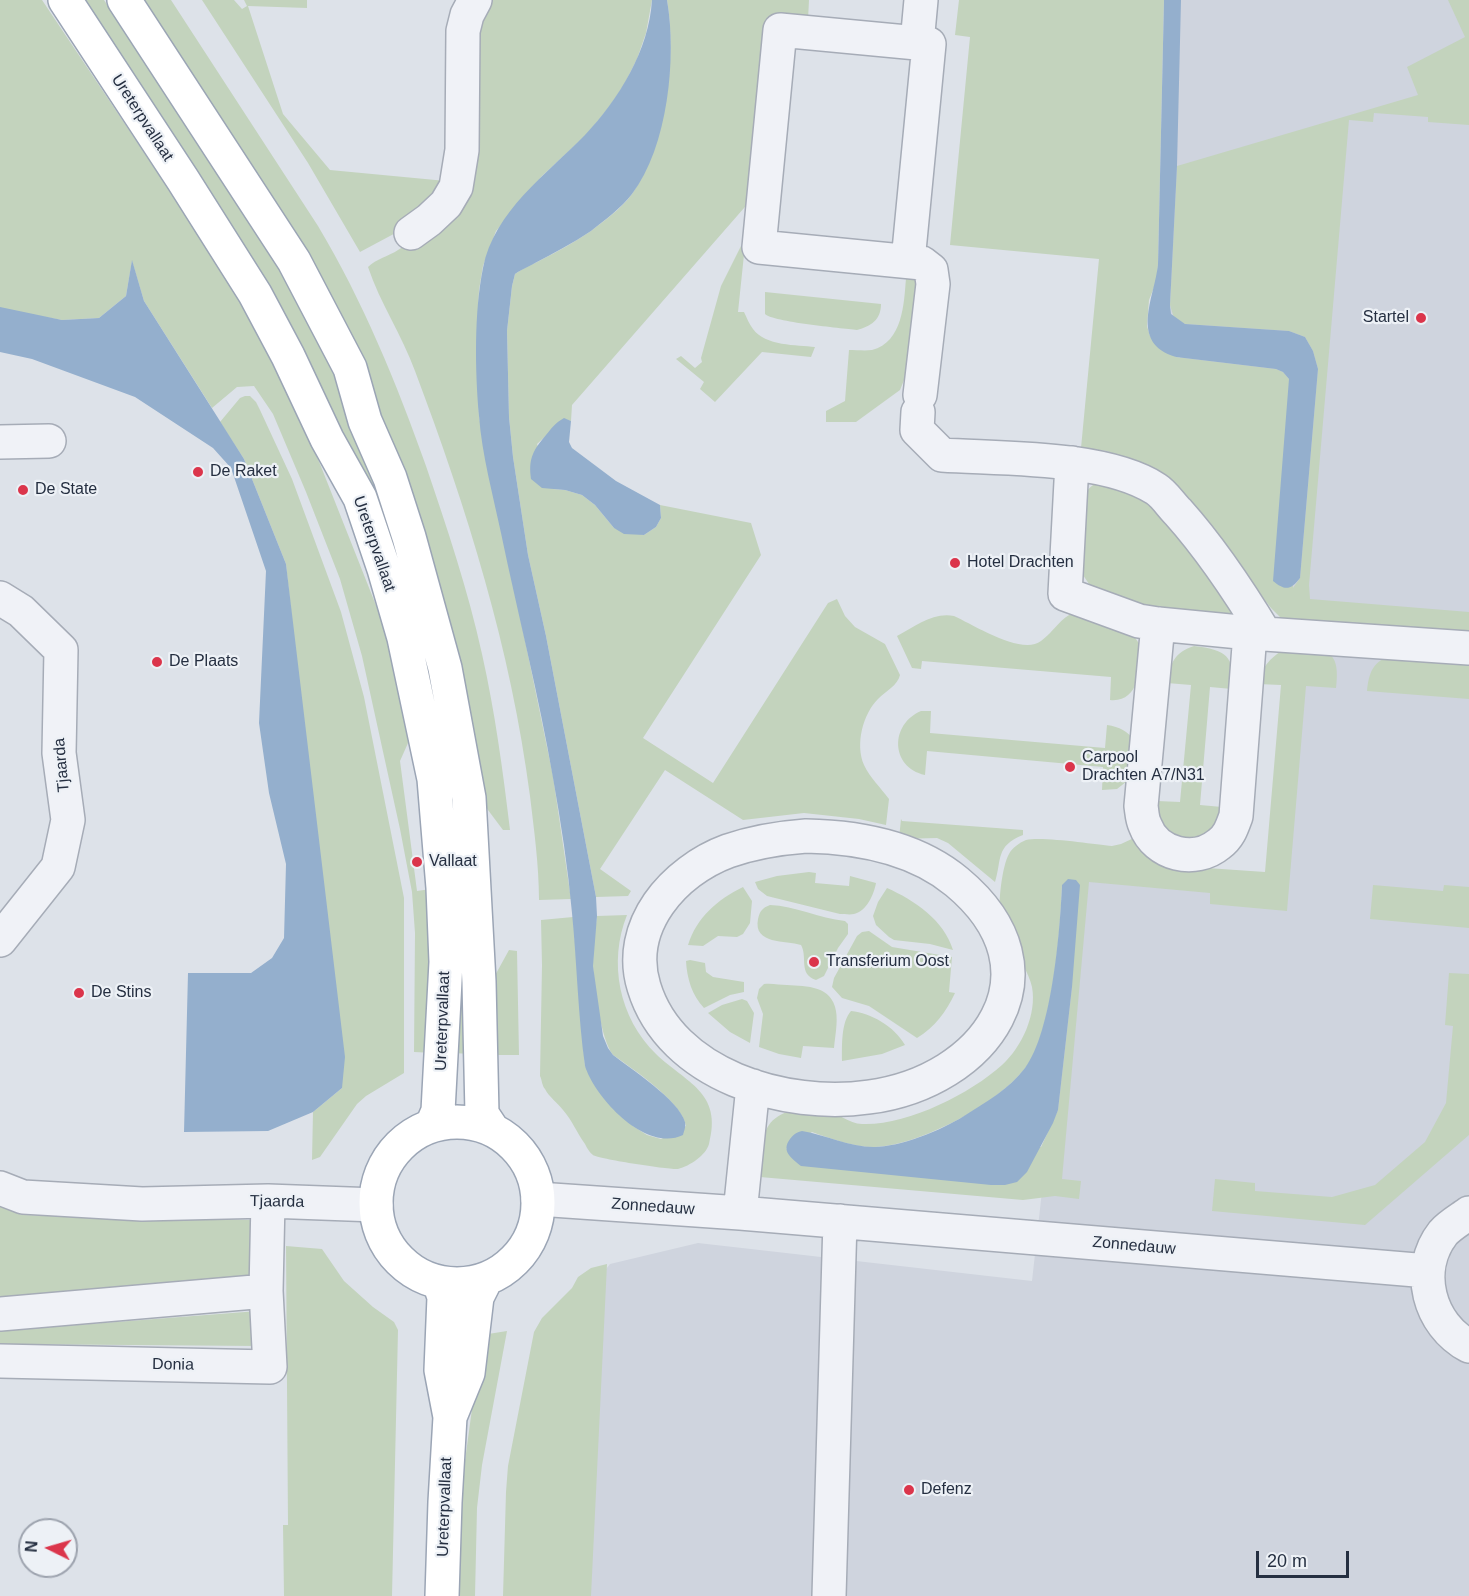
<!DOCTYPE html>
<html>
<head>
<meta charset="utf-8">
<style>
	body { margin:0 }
	#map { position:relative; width:1469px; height:1596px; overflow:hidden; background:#dde2e9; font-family:Helvetica,sans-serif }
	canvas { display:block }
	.north { position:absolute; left:18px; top:1518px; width:60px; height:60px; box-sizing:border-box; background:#edf1f6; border:2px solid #9da3ae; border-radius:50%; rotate:275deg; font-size:16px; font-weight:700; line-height:24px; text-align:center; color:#252f41 }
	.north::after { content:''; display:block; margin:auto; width:21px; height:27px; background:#db354b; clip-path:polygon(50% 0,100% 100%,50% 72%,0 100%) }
	.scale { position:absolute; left:1256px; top:1551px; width:93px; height:27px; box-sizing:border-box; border:3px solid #252f41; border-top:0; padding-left:8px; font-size:18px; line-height:21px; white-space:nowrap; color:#252f41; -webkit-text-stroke:4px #edf1f6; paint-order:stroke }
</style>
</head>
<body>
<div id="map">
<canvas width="1469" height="1596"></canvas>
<div class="north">N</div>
<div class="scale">20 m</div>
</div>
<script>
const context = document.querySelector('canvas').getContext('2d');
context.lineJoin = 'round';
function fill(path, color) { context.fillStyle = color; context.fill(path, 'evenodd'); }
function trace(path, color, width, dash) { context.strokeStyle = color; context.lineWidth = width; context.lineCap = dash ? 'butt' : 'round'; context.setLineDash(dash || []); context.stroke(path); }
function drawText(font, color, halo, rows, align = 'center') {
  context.font = font + ' Helvetica,sans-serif'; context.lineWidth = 4.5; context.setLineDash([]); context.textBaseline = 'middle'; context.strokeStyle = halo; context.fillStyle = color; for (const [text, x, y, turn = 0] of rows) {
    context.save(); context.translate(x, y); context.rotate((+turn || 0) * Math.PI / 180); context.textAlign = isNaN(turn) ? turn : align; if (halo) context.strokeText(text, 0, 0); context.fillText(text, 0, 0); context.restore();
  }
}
const built = new Path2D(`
	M 1175,0 L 1469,0 L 1469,1596 L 551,1596 L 557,1333 L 610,1264 L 698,1243 L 1032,1281 L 1078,867 L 1277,882 L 1290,569 L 1170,338 Z`);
const green = new Path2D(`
	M 0,0 L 42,0 L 222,269 L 293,402 L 320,464 L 402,671 L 416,725 L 400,761 L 417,891 L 438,888 L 435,1053 L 414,1052 L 415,933 L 412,892 L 400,829 L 362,656 L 340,579 L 306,492 L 273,414 L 254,386 L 237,387 L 212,408 L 144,301 L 132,261 L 126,296 L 99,318 L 62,320 L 0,309 Z
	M 83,0 L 104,0 L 264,242 L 316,333 L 345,393 L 373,459 L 458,771 L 471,1054 L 453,1053 L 454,926 L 347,443 L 302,345 L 272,291 L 184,151 Z
	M 141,0 L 171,0 L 318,226 C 363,301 397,384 426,466 C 447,528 468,590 482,654 C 495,712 503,771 510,830 L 503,830 L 476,794 L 349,341 L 335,304 Z
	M 202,0 L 234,0 L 242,9 L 247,6 L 244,0 L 307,0 L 307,8 L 248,6 L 283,114 L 330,170 L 446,181 L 403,229 L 360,252 L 308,163 Z
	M 484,0 L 652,0 L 646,33 L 637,59 L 624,85 L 607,110 L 586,135 L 542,176 L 496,231 L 483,266 L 479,290 L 477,333 L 479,417 L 553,776 L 571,899 L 539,900 C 539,865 534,830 530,796 C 511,649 467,509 415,371 C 402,335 380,303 368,267 C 376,259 389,256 398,250 C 416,239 434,227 451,215 L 473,47 Z
	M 667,0 L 809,0 L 808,20 L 770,16 L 751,200 L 572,405 L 571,421 L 564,419 L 537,444 L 553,489 L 565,490 L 582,495 L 595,505 L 614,528 L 644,535 L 656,527 L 661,518 L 660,505 L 751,523 L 761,555 L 643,738 L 713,783 L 828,603 L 837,599 L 845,616 L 855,627 L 885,644 L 900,675 C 898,685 886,691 878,699 C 863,714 855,744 864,765 C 870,778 881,788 889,799 L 886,825 L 859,819 L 804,813 L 743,820 L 665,770 L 600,869 L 631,891 L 628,896 L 596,897 L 546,636 L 528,555 L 513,457 L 509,417 L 507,331 L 512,286 L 515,274 C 523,268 531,265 539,261 C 557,252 575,242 591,231 C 605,220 621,209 632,194 C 666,145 677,58 667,0 Z
	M 959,0 L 1164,0 L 1158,264 L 1157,280 L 1149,300 L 1147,326 L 1150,336 L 1176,357 L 1276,369 L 1283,372 L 1289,379 L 1293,588 L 1300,578 L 1318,369 L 1313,351 L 1305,337 L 1289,331 L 1185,324 L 1174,318 L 1170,305 L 1177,166 L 1418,95 L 1407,67 L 1465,37 L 1448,0 L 1469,0 L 1469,125 L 1428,122 L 1428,117 L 1374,113 L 1373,122 L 1349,120 L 1309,585 L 1310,599 L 1469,612 L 1469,639 L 1284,621 L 1271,608 L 1212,534 L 1126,459 L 1107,451 L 1081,448 L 1099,259 L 950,245 L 970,37 L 955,35 Z
	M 745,245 L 738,312 L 744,312 C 747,318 749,324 753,329 C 765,346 797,345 815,347 L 811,357 L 762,352 L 715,402 L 700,389 L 704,382 L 676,359 L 681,356 L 695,368 L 702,362 L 701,358 L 721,286 L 741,246 Z
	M 906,278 L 919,280 L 914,355 L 900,390 L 856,422 L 826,422 L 826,411 L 845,401 L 849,350 C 856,350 865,351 872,350 C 903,342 904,303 906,278 Z
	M 765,292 L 881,304 C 881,320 871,326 857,330 C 841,328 773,322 765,314 Z
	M 245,396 L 250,396 L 256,402 L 260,410 L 292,479 L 341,612 L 364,697 L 404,898 L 404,1073 L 366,1096 L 357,1104 L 320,1157 L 312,1160 L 313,1112 L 342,1088 L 286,564 L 244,459 L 220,422 L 240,398 Z
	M 1103,481 L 1151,502 L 1241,616 L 1163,612 L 1099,592 L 1089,584 L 1079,569 L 1082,498 C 1088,489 1092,483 1103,481 Z
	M 1076,612 L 1132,633 L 1144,651 C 1140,670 1138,703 1110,700 L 1111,677 L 922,661 L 921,669 L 912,668 L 897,636 C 916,626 933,612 954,616 C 974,625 1022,656 1041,641 C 1055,631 1060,617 1076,612 Z
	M 1194,646 C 1226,650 1235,655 1232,689 L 1210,687 L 1200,805 L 1222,807 L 1217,827 C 1211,830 1206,835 1200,837 C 1195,839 1187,839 1181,837 C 1162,833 1158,819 1157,801 L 1180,802 L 1191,685 L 1167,683 C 1170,663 1175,652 1194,646 Z
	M 1283,650 C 1319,650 1342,642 1336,688 L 1306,686 L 1287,911 L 1210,904 L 1210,893 L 1089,882 L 1062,1179 L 1081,1181 L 1079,1199 L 1055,1196 L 1023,1200 L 760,1177 C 761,1164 761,1149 764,1136 C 771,1109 801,1107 824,1110 C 837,1112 849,1124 862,1124 C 906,1126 970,1094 1002,1065 C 1022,1047 1037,1014 1032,987 C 1029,973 1019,959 1013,946 C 1009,937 1001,926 1000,917 C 998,903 1002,866 1009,854 C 1012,848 1019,843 1026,840 C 1041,836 1093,844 1112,846 L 1121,844 L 1136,837 L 1178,866 L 1265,872 L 1281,685 L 1258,684 C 1261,668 1270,658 1283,650 ZM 1062,885 L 1072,987 L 1058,1110 L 1041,1147 L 786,1149 L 812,1132 C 832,1139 853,1147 874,1147 C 921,1146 1017,1096 1035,1052 C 1054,1006 1060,935 1062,885 Z
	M 1388,656 L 1469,662 L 1469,699 L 1367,691 C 1369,673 1372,664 1388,656 Z
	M 921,711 L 931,711 L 930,733 L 1105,748 L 1107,725 C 1120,727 1127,731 1135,741 L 1131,778 L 1117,789 L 1102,790 L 1103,767 L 927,751 L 925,775 C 890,767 890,724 921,711 Z
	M 901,819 L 902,821 L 1023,830 L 1023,835 C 995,846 1002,860 995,882 L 948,843 L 937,838 L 899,839 Z
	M 809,872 L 816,873 L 815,883 L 849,886 L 850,876 L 876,883 C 874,894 867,911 854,914 C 850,915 844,914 840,914 L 767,896 L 758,889 L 755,882 L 777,876 Z
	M 1373,885 L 1443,891 L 1444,885 L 1469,887 L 1469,928 L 1370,919 Z
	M 743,887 L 752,901 L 750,923 L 743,934 L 737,937 L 718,936 L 703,946 L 688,945 C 697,917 717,900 743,887 Z
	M 887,888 C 914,900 944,920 953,950 L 930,944 L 894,940 L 889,937 L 876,925 L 873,916 L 878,902 Z
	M 770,905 C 795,906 819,918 845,921 L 848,924 L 848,934 L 838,948 L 824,976 L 816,980 C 798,974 808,957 801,945 C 786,940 753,945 758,919 C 760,911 762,908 770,905 Z
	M 627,915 C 608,962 619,1018 656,1054 C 686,1083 723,1092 709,1144 C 706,1155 690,1166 678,1169 C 671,1170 599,1159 593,1155 C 590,1153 587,1148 585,1144 C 577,1133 572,1120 563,1110 C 558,1103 549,1097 545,1089 C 542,1086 542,1080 540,1076 L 542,965 L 541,920 L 573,917 L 585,1066 L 633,1126 L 647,1135 L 661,1139 L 686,1126 C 682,1102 633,1069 613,1055 C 601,1040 593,984 593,963 C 593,947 595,932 597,916 Z
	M 869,931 L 892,947 L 952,957 L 949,992 L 955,993 C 946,1012 935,1027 917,1038 L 869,1006 L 842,998 L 832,987 L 834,978 L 857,936 L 862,932 Z
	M 509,950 L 517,951 L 519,1055 L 488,1055 L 487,990 Z
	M 690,960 L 705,963 L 706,972 L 713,977 L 744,982 L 744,992 L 730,995 L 704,1008 C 692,995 687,979 686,961 Z
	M 1449,973 L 1469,974 L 1469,1135 L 1365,1225 L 1212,1211 L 1215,1179 L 1255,1183 L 1255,1191 L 1332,1197 L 1375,1185 L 1425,1142 L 1446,1103 L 1453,1026 L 1445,1025 Z
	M 764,984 C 772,983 780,985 787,985 C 807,986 832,986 836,1011 C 838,1022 835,1037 834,1048 L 803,1046 L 801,1058 L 779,1054 L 759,1047 L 763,1014 L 757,998 L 759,989 Z
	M 742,999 L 747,1001 L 754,1013 L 750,1043 L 730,1032 L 708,1013 L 722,1005 Z
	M 851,1011 C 871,1013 894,1026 905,1045 L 882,1054 L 842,1061 C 842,1046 841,1022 851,1011 Z
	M 0,1206 L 22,1215 L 254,1220 L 254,1281 L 0,1304 Z
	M 286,1246 L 322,1249 L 344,1281 L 373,1307 L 394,1322 L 398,1330 L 392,1596 L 284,1596 L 283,1525 L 288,1525 Z
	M 607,1264 L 591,1596 L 503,1596 L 506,1492 L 508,1466 L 534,1332 L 542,1318 L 572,1288 L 578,1277 L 591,1268 Z
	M 258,1311 L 259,1346 L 0,1344 L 0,1331 Z
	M 507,1331 L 482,1465 L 477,1508 L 475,1596 L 457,1596 L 459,1505 L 482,1335 Z`);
const water = new Path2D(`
	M 652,0 L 667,0 C 677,57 668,147 632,194 C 621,208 605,220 591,231 C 573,243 554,253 535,263 C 528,267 522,269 515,274 L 512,286 L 507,331 L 509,417 L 513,457 L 528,555 L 546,636 L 596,897 L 597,916 L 593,966 L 603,1036 L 608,1048 L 613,1055 C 631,1069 679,1100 685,1122 C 686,1127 684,1131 683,1135 C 646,1153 595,1098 585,1066 C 578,1016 577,964 572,913 C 568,868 561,823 553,778 C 539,696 518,615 501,533 C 493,495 482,455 479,416 C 475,371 474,312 483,268 C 494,211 547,174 585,135 C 619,99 649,50 652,0 Z
	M 1164,0 L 1181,0 L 1177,166 L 1170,305 L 1171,314 L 1185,324 L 1289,331 L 1305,337 L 1313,351 L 1318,369 L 1300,578 C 1291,590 1285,591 1273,581 L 1289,379 L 1283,372 L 1276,369 L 1176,357 C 1128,343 1155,297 1158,264 Z
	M 132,260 L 144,301 L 244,459 L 286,564 L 345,1057 L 342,1088 L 313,1112 L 268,1131 L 184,1132 L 188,973 L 251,973 L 272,958 L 284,938 L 286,864 L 269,793 L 259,723 L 266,571 L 231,468 L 213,448 L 135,397 L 32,359 L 0,352 L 0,307 L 62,320 L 99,318 L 126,296 Z
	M 564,418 L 571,421 L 569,442 L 572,448 L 616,481 L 660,505 L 661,518 L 656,527 L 644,535 L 624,534 L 614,528 L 595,505 L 582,495 L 565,490 L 542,488 L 531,479 C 528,459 533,450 546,435 C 552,428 555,423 564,418 Z
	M 1068,879 L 1076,880 L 1080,885 L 1072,987 L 1058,1110 L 1053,1123 L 1027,1172 L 1017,1182 L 1005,1185 L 991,1185 L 801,1166 C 791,1158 781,1151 790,1139 C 794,1134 797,1132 802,1131 C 826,1135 849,1147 874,1147 C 900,1147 942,1130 964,1116 C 986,1102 1009,1089 1025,1068 C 1052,1032 1060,931 1062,885 Z`);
const minor = new Path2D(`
	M 917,43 L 780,30 L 759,247 L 922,263 L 931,270 L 933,284 L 920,395
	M 411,233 L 429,220 L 446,204 L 456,187 L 462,150 L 463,31 L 467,15 L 475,0
	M 908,261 L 929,44 L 917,43 L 921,0
	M 918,412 L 917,430 L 942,455 C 1003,459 1105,456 1156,489 C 1164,494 1171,505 1178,512 C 1212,550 1239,591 1265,634
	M 0,442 L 49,441
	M 1072,463 L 1065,594 L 1139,621 L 1158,624 L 1250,633 L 1469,648
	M 0,598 L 21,611 L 61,650 L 59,753 L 68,820 L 58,867 L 0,940
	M 1158,624 L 1141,806 C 1142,812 1142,819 1145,825 C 1156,855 1195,864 1219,844 C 1229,837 1232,827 1236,816 L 1250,633
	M 806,836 C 859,837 915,847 957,882 C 1065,972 985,1082 869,1097 C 786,1109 671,1076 644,987 C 625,926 674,871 728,851 C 754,842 779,838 806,836 Z
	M 0,1188 L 23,1197 L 142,1204 L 268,1201 L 376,1205
	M 538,1199 L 740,1213 L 1428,1271
	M 740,1213 L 753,1086
	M 1469,1213 C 1461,1219 1450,1225 1443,1233 C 1414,1270 1429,1325 1469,1346
	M 0,1314 L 266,1291
	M 0,1361 L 270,1367 L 266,1291 L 268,1201
	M 829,1596 L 840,1221`);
const major = new Path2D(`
	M 65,0 L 183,180 L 255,294 L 288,356 L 327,439 L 360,498 L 384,569 L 404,638 L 434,779 L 443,888 L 446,962 L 438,1111 L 432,1125
	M 124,0 L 294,261 L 350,368 L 365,421 L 390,478 L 409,537 L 445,668 L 469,798 L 479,982 L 482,1114 L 492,1129
	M376 1203a81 81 0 1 1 162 0a81 81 0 1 1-162 0Z
	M 439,1282 L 444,1297 L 441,1370 L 450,1417 L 445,1502 L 442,1596
	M 450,1417 L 468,1373 L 477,1297 L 486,1279`);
const markers = [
	[1421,318,6,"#db354b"],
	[198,472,6,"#db354b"],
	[23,490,6,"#db354b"],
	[955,563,6,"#db354b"],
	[157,662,6,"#db354b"],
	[1070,767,6,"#db354b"],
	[417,862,6,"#db354b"],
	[814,962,6,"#db354b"],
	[79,993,6,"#db354b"],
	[909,1490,6,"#db354b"]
];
const streetNames = [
	["Ureterpvallaat",142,118,57],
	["Ureterpvallaat",374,544,71],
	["Tjaarda",62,765,-95],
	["Ureterpvallaat",443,1021,-88],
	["Tjaarda",277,1202,1],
	["Zonnedauw",653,1207,4],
	["Zonnedauw",1134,1246,5],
	["Donia",173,1365,1],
	["Ureterpvallaat",445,1507,-88]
];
const poiNames = [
	["Startel",1409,318,"right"],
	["De Raket",210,472],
	["De State",35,490],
	["Hotel Drachten",967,563],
	["De Plaats",169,662],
	["Carpool",1082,758],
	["Drachten A7/N31",1082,776],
	["Vallaat",429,862],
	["Transferium Oost",826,962],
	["De Stins",91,993],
	["Defenz",921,1490]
];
fill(built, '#cfd4de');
fill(green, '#c3d3bd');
fill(water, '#94afcd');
trace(minor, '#a6acb7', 36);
trace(major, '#9ba5b5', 36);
trace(minor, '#f0f2f7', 33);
trace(major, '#fff', 33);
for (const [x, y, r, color] of markers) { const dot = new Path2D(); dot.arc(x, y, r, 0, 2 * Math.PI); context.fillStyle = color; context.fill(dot); trace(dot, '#edf1f6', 2); }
drawText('16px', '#252f41', '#edf1f6', streetNames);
drawText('16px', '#252f41', '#edf1f6', poiNames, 'left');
</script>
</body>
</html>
